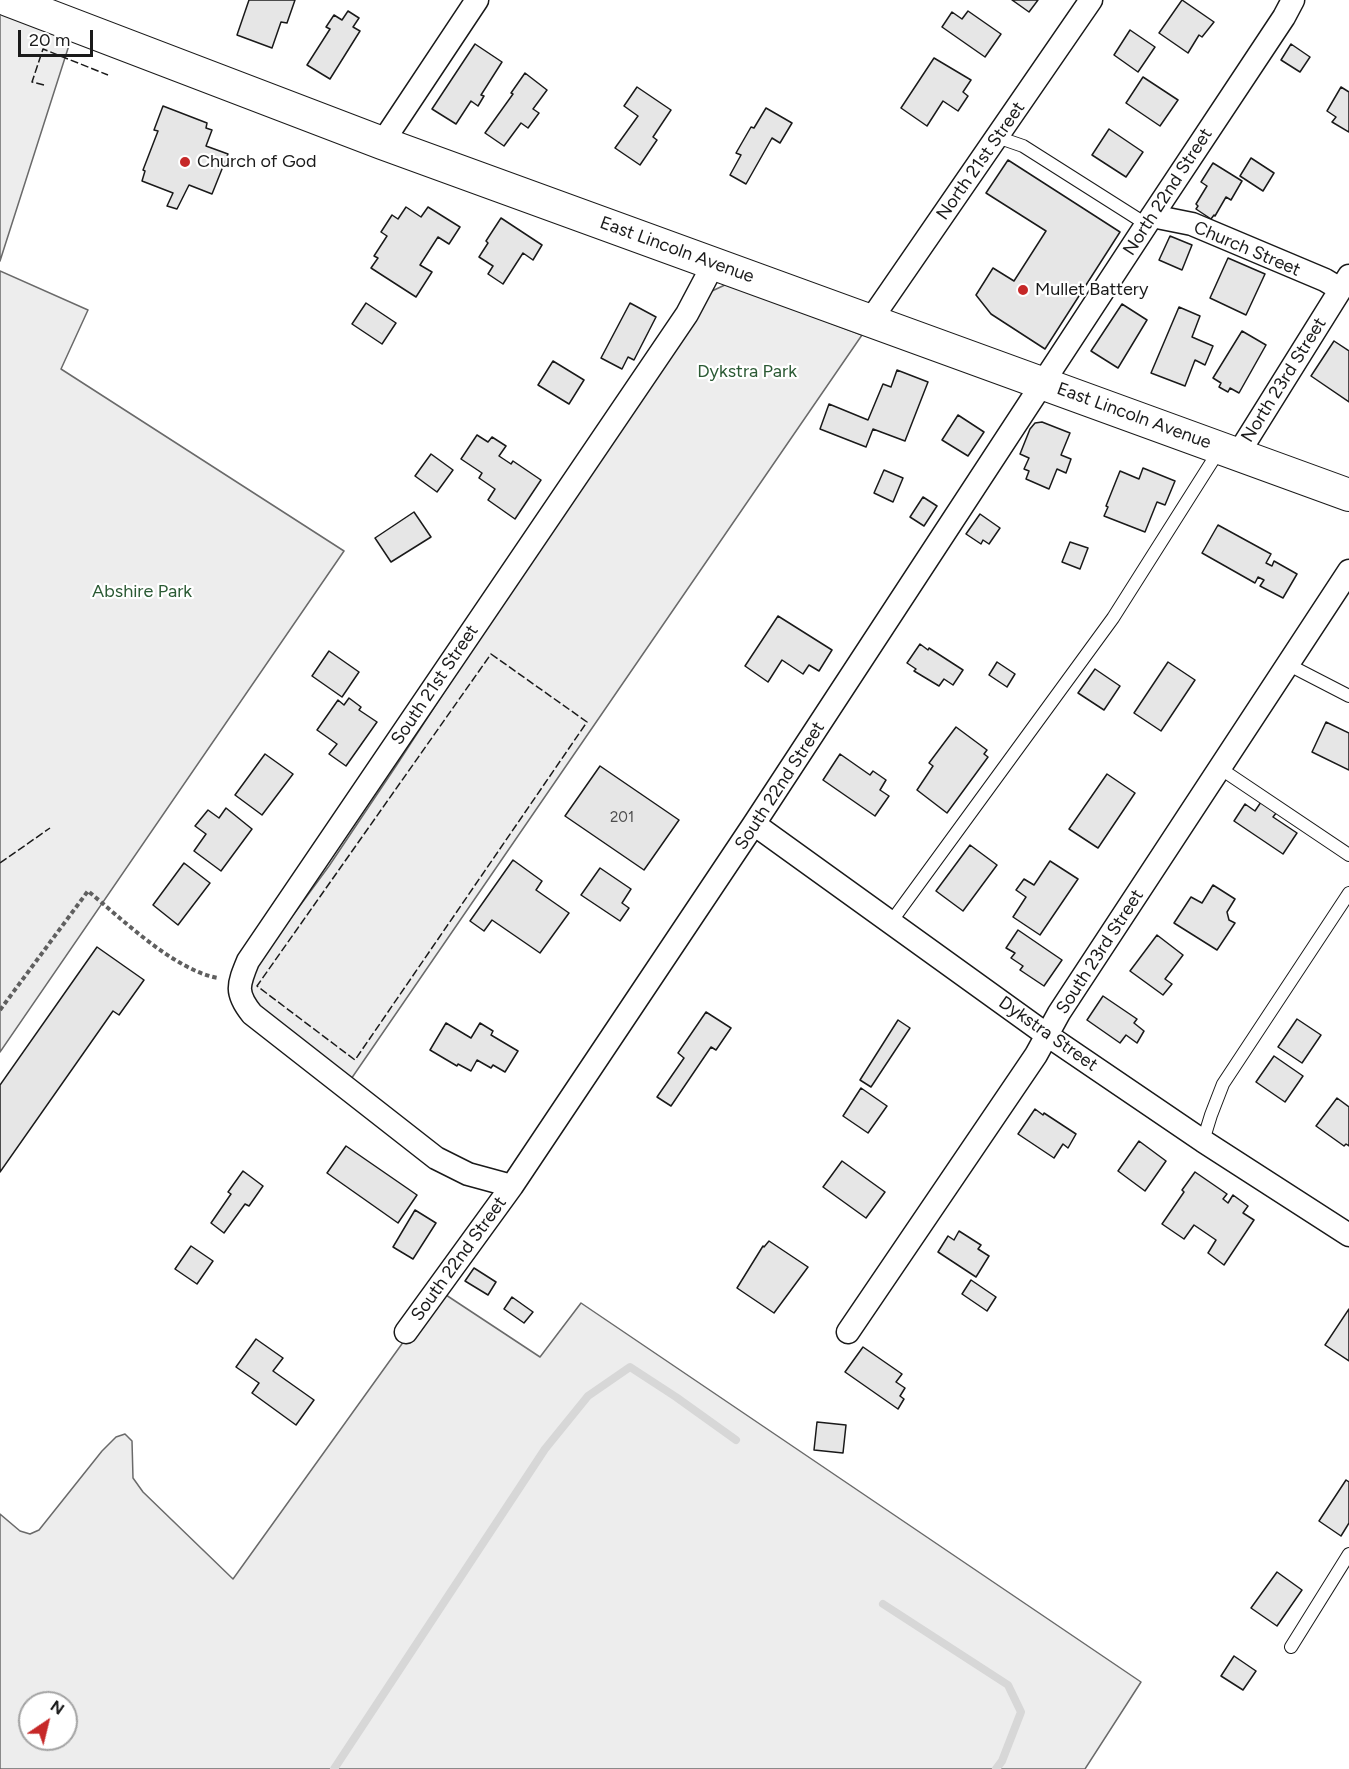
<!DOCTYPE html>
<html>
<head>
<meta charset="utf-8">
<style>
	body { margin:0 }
	#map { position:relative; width:1349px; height:1769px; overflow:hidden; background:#fff; font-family:Figtree,sans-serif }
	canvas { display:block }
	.north { position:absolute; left:18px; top:1691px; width:60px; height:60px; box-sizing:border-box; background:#fff; border:2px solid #a3a3a3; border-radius:50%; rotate:35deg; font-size:16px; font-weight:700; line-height:24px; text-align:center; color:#1a1a1a }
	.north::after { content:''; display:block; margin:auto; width:21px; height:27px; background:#c62828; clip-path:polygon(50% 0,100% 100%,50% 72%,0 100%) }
	.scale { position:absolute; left:18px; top:30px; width:75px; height:27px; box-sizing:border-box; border:3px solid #1a1a1a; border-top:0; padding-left:8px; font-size:18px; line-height:21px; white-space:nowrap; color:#1a1a1a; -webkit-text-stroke:4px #fff; paint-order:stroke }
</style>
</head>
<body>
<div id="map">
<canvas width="1349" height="1769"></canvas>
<div class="north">N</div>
<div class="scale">20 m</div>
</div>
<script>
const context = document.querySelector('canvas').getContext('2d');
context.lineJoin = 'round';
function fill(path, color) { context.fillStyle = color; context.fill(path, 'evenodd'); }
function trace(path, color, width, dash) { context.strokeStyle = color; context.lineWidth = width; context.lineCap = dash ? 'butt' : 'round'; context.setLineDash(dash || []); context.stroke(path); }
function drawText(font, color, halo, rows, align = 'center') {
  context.font = font + ' Figtree,sans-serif'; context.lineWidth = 4.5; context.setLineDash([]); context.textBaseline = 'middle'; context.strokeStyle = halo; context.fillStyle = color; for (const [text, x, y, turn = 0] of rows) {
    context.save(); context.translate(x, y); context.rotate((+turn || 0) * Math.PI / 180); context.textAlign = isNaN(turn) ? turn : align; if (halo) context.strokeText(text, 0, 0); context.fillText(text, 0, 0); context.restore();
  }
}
const built = new Path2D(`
	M 0,13 L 71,39 L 0,261 Z
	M 0,271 L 88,310 L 61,369 L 344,551 L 0,1052 Z
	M 727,284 L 862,335 L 349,1082 L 258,1009 L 248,983 L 257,964 L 329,866 L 396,766 L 476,643 L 712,291 Z
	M 443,1293 L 540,1357 L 581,1303 L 1141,1682 L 1085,1769 L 0,1769 L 0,1514 L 20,1531 L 30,1534 L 39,1530 L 102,1451 L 116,1437 L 125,1434 L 132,1441 L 133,1478 L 143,1492 L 233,1579 L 409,1334 ZM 30,1703 L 66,1703 L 66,1739 L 30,1739 Z`);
const stream = new Path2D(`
	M 883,1604 L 1008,1685 L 1021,1712 L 1002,1761 L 996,1769
	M 334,1769 L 545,1449 L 588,1396 L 630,1367 L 676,1397 L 736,1440`);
const building = new Path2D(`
	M 249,0 L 295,0 L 287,23 L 281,22 L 272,48 L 237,35 Z
	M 1012,0 L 1038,0 L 1029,12 Z
	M 1182,0 L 1214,22 L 1202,37 L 1199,35 L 1188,53 L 1159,33 Z
	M 348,11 L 359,18 L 353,27 L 360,31 L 330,79 L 307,65 L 330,29 L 326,27 L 334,15 L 342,20 Z
	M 968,11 L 1001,34 L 985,57 L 942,27 L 952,12 L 962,19 Z
	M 1130,30 L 1155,47 L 1138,72 L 1114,55 Z
	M 475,44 L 502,62 L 481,95 L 484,96 L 478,106 L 471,101 L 456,124 L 432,109 Z
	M 1291,44 L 1310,57 L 1300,72 L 1281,60 Z
	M 934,58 L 971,80 L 963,92 L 968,96 L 958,111 L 943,101 L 927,126 L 901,108 Z
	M 525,73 L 547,90 L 533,109 L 539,113 L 528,128 L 521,123 L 504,146 L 485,133 L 513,94 L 511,93 Z
	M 1143,77 L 1178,100 L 1160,126 L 1126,103 Z
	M 637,87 L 671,110 L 653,137 L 657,140 L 640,165 L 615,148 L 638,116 L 624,106 Z
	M 1341,87 L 1349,92 L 1349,132 L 1332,122 L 1336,117 L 1327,111 Z
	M 163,106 L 207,123 L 206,128 L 212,130 L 206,146 L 228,154 L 212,194 L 189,185 L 177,209 L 167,206 L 173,193 L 142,181 L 145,171 L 143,170 L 158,131 L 154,130 Z
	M 766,108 L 792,123 L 780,143 L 772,138 L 746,184 L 730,175 L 741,155 L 736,153 L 751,127 L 754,128 Z
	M 1109,129 L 1143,152 L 1126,177 L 1092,155 Z
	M 1251,158 L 1274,173 L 1263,191 L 1240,176 Z
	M 1008,160 L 1120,232 L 1045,349 L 991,314 L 976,295 L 993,268 L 1014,281 L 1046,231 L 986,193 Z
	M 1213,163 L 1242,181 L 1231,200 L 1226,197 L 1215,216 L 1214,215 L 1211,219 L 1196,209 L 1198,206 L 1196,204 L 1207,186 L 1201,182 Z
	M 406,207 L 421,217 L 428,207 L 460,227 L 449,244 L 438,237 L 420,265 L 432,272 L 416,297 L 371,268 L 378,258 L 374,256 L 387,236 L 381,232 L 392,215 L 398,219 Z
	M 501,218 L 542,245 L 533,260 L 523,253 L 503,284 L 488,274 L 493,266 L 479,257 L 488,243 L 486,241 Z
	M 1170,236 L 1192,245 L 1182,270 L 1159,260 Z
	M 1228,258 L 1265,274 L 1246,315 L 1210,298 Z
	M 366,303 L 396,323 L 382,344 L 352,324 Z
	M 630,303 L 656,317 L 634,360 L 628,357 L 622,369 L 601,358 Z
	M 1122,304 L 1147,320 L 1118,368 L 1091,351 Z
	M 1179,307 L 1200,316 L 1192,337 L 1213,346 L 1205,365 L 1195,360 L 1185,386 L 1151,373 Z
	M 1242,331 L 1266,345 L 1239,393 L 1230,388 L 1228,392 L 1219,387 L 1221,383 L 1213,378 Z
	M 1334,341 L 1349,351 L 1349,402 L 1311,376 Z
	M 553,361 L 584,380 L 569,404 L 538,385 Z
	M 897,370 L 928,382 L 905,441 L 873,429 L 866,447 L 820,429 L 829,404 L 868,420 L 883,384 L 891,387 Z
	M 958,415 L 984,432 L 968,456 L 942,440 Z
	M 1042,422 L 1070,433 L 1061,455 L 1071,459 L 1066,473 L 1057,469 L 1049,489 L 1026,479 L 1029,471 L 1024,469 L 1029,458 L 1020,454 L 1030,429 L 1035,423 Z
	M 477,435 L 488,442 L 492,437 L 506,446 L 499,456 L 511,464 L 513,461 L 541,480 L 515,519 L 488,500 L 495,489 L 479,478 L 482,473 L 461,459 Z
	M 431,454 L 453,470 L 437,492 L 415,476 Z
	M 1143,468 L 1175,481 L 1165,505 L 1157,502 L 1145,532 L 1104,516 L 1108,507 L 1106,506 L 1120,471 L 1139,479 Z
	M 884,470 L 903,478 L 893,502 L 874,493 Z
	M 923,497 L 937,506 L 924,526 L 910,517 Z
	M 414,512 L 431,537 L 391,562 L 375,538 Z
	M 980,514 L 1000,528 L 989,544 L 983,540 L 981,544 L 966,534 Z
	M 1218,525 L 1271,554 L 1266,563 L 1272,566 L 1274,561 L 1297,574 L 1283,598 L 1260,586 L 1264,580 L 1258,577 L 1255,583 L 1202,553 Z
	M 1070,542 L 1088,548 L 1080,569 L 1062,562 Z
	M 778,616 L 832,650 L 819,671 L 809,665 L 803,674 L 782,660 L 768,682 L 745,666 Z
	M 920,644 L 928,650 L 929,648 L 963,670 L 953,685 L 944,679 L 939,686 L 914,671 L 916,669 L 907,663 Z
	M 329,651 L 359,672 L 342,697 L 312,676 Z
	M 997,662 L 1015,674 L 1007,687 L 989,675 Z
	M 1168,662 L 1195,680 L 1161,731 L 1134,713 Z
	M 1095,669 L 1120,686 L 1104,710 L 1078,693 Z
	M 349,698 L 361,707 L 359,710 L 377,722 L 346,766 L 329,754 L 337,744 L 317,730 L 338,700 L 344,705 Z
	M 1326,722 L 1349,733 L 1349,770 L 1312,752 Z
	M 956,727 L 987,750 L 984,754 L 988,757 L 947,813 L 917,790 L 933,766 L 929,763 Z
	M 265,754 L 293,774 L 262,815 L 235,795 Z
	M 840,754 L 870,775 L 873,771 L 886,780 L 880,790 L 889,796 L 875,816 L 823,780 Z
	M 600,766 L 679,820 L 644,870 L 565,816 Z
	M 1107,774 L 1135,793 L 1098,848 L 1069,829 Z
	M 1261,802 L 1277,812 L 1273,817 L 1297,833 L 1283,854 L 1234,821 L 1245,804 L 1255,811 Z
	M 226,808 L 252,829 L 221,871 L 194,851 L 206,834 L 195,826 L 208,810 L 219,818 Z
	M 970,845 L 997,865 L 963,911 L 936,891 Z
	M 513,860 L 542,881 L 536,890 L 569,913 L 540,953 L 492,920 L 484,931 L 470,921 Z
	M 1050,861 L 1078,879 L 1040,935 L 1013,917 L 1026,897 L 1016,890 L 1024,879 L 1034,885 Z
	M 184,863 L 210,883 L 178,925 L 153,905 Z
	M 600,868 L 631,889 L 622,903 L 629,908 L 620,921 L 581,895 Z
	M 1213,885 L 1235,899 L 1227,912 L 1229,920 L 1235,923 L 1217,950 L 1174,923 L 1191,897 L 1202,903 Z
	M 1018,930 L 1062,960 L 1044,986 L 1020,970 L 1023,966 L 1011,958 L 1015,953 L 1006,948 Z
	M 1157,935 L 1183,955 L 1165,979 L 1172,984 L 1163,995 L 1130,971 Z
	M 97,947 L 144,980 L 119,1015 L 113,1011 L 0,1172 L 0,1085 Z
	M 1103,996 L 1137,1019 L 1134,1023 L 1144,1031 L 1137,1043 L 1126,1035 L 1120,1043 L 1087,1020 Z
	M 706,1012 L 731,1028 L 716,1050 L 711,1047 L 671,1106 L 657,1097 L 684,1058 L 678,1053 Z
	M 1297,1019 L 1321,1035 L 1302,1063 L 1278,1047 Z
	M 898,1020 L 910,1028 L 871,1087 L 860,1080 Z
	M 446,1023 L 471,1038 L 480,1023 L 493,1031 L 491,1035 L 518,1051 L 505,1072 L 493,1065 L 491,1068 L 477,1060 L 471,1071 L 458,1064 L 457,1066 L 430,1050 Z
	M 1274,1056 L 1303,1076 L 1285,1102 L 1256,1082 Z
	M 861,1088 L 887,1106 L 868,1133 L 843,1116 Z
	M 1337,1098 L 1349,1107 L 1349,1146 L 1346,1144 L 1344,1146 L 1316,1126 Z
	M 1035,1109 L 1043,1115 L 1044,1113 L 1076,1134 L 1068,1148 L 1063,1144 L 1054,1158 L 1018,1134 Z
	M 1139,1141 L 1166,1161 L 1145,1191 L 1118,1171 Z
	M 346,1146 L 417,1195 L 398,1223 L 327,1173 Z
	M 842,1161 L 885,1192 L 866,1218 L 823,1187 Z
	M 243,1171 L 263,1186 L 249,1206 L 245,1204 L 224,1233 L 211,1223 L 231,1194 L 228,1192 Z
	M 1195,1172 L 1227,1194 L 1223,1199 L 1228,1203 L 1233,1195 L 1248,1206 L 1243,1213 L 1254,1220 L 1224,1265 L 1208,1253 L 1216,1240 L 1194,1225 L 1184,1239 L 1162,1224 L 1184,1192 L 1182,1190 Z
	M 415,1210 L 436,1223 L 413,1259 L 393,1247 Z
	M 959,1231 L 981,1245 L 978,1249 L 989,1256 L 976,1277 L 938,1252 L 948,1236 L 954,1240 Z
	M 769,1241 L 808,1267 L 774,1313 L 737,1288 L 763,1246 L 764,1247 Z
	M 191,1246 L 213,1261 L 197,1284 L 175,1269 Z
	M 474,1268 L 496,1282 L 488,1295 L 465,1281 Z
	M 971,1280 L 996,1297 L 987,1311 L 962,1294 Z
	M 512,1297 L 533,1312 L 524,1323 L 504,1309 Z
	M 1349,1309 L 1349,1361 L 1325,1345 Z
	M 256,1339 L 283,1358 L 273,1371 L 314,1400 L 296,1425 L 252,1393 L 259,1383 L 236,1367 Z
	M 863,1347 L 902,1374 L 896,1382 L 905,1388 L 900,1396 L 904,1399 L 898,1409 L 845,1372 Z
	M 817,1422 L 846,1425 L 843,1453 L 814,1450 Z
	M 1346,1480 L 1349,1482 L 1349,1523 L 1341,1536 L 1319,1521 Z
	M 1277,1572 L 1302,1590 L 1277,1626 L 1251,1608 Z
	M 1234,1656 L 1256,1671 L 1243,1690 L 1221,1676 Z`);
const path = new Path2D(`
	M 0,1010 L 88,891 C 122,919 174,970 218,978`);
const service = new Path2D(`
	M 997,137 L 1023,146 L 1146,224
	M 1289,665 L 1349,696
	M 1221,769 L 1349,855
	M 891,922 L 1113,618 L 1220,449
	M 1203,1141 L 1211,1115 L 1223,1084 L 1349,893
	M 1291,1647 L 1349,1554`);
const minor = new Path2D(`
	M 382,143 L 477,0
	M 1152,216 L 1192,224 L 1325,280 L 1340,289
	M 714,263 L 687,314 L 248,961 C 238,985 235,993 252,1014 L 436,1158 L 468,1174 L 512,1186 L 754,824 L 1152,216 L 1284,17 L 1293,0
	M 870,321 L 1091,0
	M 1238,454 L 1349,276
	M 754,824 L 1047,1035 L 1203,1141 L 1349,1235
	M 406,1332 L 512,1186
	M 848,1332 L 1036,1055 L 1059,1013 L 1349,571`);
const secondary = new Path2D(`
	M 8,0 L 382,143 L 1349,495`);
const fence = new Path2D(`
	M 44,85 L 32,82 L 43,49 L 108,75
	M 491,654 L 587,722 L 355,1060 L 257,986 Z
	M 0,863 L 50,828`);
const markers = [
	[185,162,6,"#c62828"],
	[1023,290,6,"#c62828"]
];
const numberNames = [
	["201",622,818]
];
const streetNames = [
	["North 21st Street",981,161,-55],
	["North 22nd Street",1168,192,-57],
	["Church Street",1247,249,23],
	["East Lincoln Avenue",677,250,20],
	["North 23rd Street",1284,380,-58],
	["East Lincoln Avenue",1134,416,20],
	["South 21st Street",435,685,-56],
	["South 22nd Street",780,786,-57],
	["South 23rd Street",1100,952,-57],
	["Dykstra Street",1048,1034,35],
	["South 22nd Street",459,1259,-54]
];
const poiNames = [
	["Church of God",197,162],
	["Mullet Battery",1035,290]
];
const parkNames = [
	["Dykstra Park",747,372],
	["Abshire Park",142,592]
];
fill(built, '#ededed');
trace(built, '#6a6a6a', 1.5);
trace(stream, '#d7d7d7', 8);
fill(building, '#e6e6e6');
trace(building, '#1a1a1a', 1.5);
trace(service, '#1a1a1a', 14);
trace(minor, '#1a1a1a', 25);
trace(secondary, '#1a1a1a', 34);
trace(path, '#5f5f5f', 4, [4.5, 3]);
trace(service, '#fff', 12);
trace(minor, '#fff', 22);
trace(secondary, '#fff', 32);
trace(fence, '#1a1a1a', 1.5, [8, 3]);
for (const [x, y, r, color] of markers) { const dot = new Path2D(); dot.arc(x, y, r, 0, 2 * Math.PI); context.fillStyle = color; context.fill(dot); trace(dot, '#fff', 2); }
drawText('15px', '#4d4d4d', null, numberNames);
drawText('18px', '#1a1a1a', '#fff', streetNames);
drawText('18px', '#1a1a1a', '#fff', poiNames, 'left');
drawText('18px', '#2b5a34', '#fff', parkNames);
</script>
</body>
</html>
